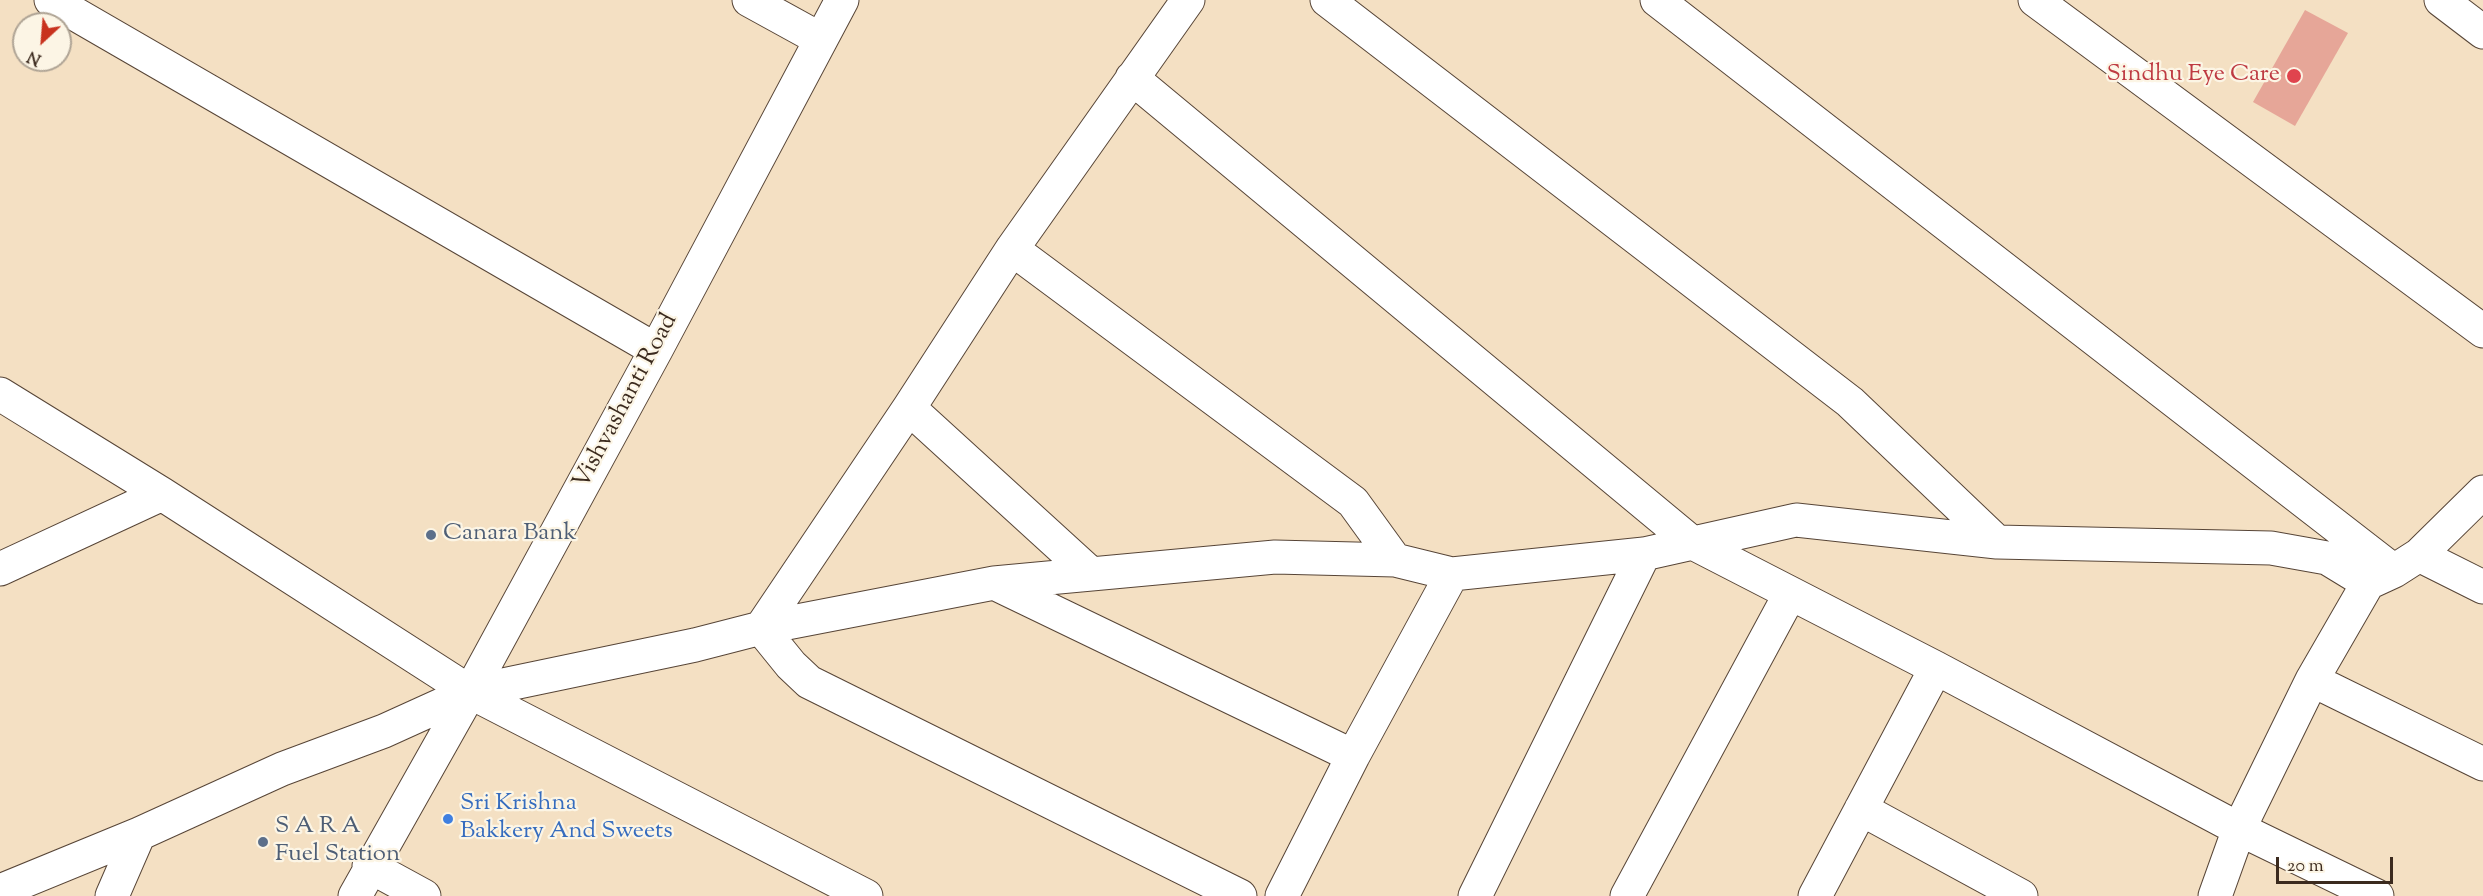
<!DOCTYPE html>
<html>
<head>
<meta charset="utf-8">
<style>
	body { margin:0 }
	#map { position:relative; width:2483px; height:896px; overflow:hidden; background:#f4e0c3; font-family:"Sorts Mill Goudy",serif }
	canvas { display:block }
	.north { position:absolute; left:12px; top:12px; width:60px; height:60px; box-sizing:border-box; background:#fcf5e5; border:2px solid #afa495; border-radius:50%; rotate:206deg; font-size:16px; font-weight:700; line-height:24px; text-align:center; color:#3b2a1e }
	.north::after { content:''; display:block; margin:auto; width:21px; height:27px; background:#c8321e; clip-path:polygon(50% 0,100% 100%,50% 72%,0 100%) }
	.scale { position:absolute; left:2276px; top:857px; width:117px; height:27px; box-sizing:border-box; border:3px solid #3b2a1e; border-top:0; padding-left:8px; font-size:18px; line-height:21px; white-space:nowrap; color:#3b2a1e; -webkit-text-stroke:4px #fcf5e5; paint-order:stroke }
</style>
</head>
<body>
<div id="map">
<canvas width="2483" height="896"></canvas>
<div class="north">N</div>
<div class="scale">20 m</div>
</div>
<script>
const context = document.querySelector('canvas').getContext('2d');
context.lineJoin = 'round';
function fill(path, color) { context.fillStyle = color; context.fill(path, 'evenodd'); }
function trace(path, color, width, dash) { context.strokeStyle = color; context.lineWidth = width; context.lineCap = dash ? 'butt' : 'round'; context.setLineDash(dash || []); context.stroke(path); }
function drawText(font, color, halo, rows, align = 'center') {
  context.font = font + ' "Sorts Mill Goudy",serif'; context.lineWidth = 4.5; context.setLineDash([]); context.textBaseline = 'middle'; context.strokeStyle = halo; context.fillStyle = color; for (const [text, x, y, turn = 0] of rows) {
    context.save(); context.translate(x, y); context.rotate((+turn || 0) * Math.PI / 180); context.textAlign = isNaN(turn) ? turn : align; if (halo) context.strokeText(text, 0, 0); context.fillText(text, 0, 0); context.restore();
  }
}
const building = new Path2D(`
	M 2305,10 L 2348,33 L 2295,126 L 2253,102 Z`);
const minor = new Path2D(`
	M 51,0 L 656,350
	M 749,0 L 820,39
	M 1188,0 L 1012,249 L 909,408 L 761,628 L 791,665 L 809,682 L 1240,896
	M 1327,0 L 1850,402 L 1997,542
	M 1657,0 L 2394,571
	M 2035,0 L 2483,331
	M 2441,0 L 2483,32
	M 1132,78 L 1691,542 L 1936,668 L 2239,829 L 2377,896
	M 1012,249 L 1353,502 L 1395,560
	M 0,394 L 162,494 L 470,692 L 866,896
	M 909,408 L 1091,574
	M 2419,555 L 2483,587
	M 0,569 L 162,494
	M 994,583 L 1353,756
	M 2312,680 L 2483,764
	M 1861,809 L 2021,896
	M 369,866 L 424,896
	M 0,891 L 139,834 L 282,769 L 384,731 L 470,692 L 695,645 L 761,628 L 994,583 L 1275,557 L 1395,560 L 1452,574 L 1644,554 L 1796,520 L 1997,542 L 2271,548 L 2327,558 L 2368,583 L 2394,571 L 2419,555 L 2483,492
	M 112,896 L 139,834
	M 355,896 L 470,692 L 656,350 L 842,0
	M 1282,896 L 1353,756 L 1452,574
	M 1475,896 L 1644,554
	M 1627,896 L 1790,594
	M 1815,896 L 1936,668
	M 2215,896 L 2239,829 L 2312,680 L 2368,583`);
const markers = [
	[2294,76,8,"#e0444e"],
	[431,535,6,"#5c6f8a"],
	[448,819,6,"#3f7fe0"],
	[263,842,6,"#5c6f8a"]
];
const healthNames = [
	["Sindhu Eye Care",2280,76]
];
const streetNames = [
	["Vishvashanti Road",627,402,-62]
];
const serviceNames = [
	["Canara Bank",443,535],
	["S A R A",275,828],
	["Fuel Station",275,856]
];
const shopNames = [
	["Sri Krishna",460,805],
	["Bakkery And Sweets",460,833]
];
fill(building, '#e6a698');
trace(minor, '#574537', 35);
trace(minor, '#fff', 33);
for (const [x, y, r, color] of markers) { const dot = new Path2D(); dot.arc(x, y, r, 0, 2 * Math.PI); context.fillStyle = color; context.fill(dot); trace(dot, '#fcf5e5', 2); }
drawText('24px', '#be3a42', '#fcf5e5', healthNames, 'right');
drawText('24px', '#3b2a1e', '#fcf5e5', streetNames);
drawText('24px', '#4e5e75', '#fcf5e5', serviceNames, 'left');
drawText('24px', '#366cbe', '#fcf5e5', shopNames, 'left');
</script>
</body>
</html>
